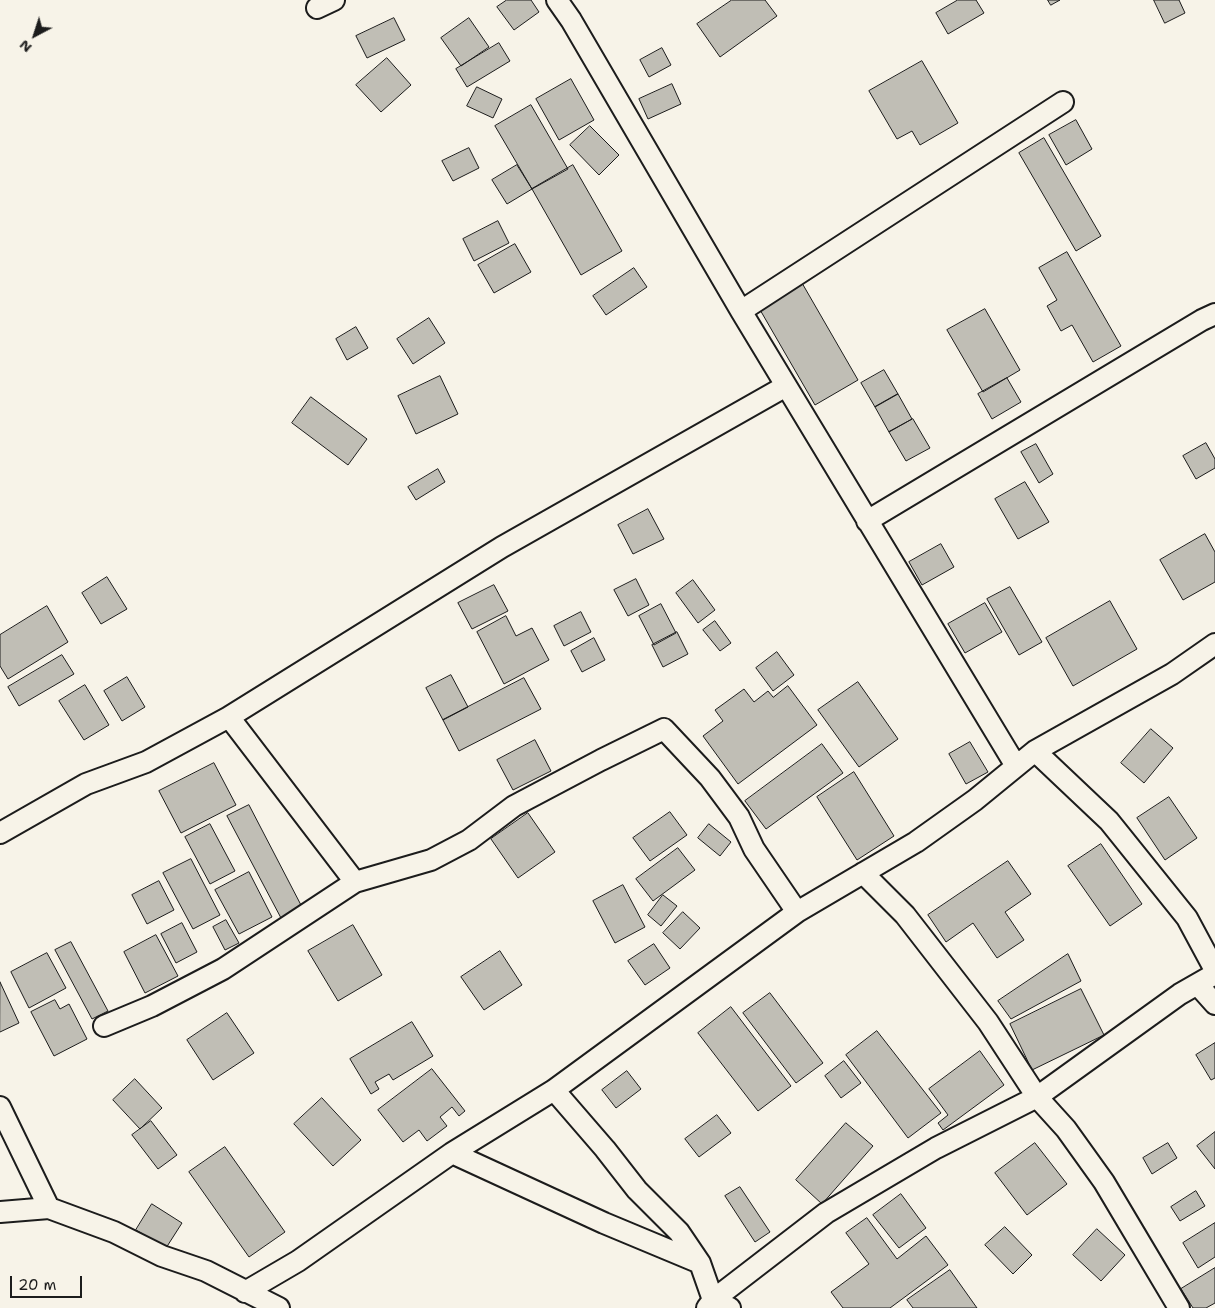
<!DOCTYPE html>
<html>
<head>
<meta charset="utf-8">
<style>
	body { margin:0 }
	#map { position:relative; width:1215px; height:1308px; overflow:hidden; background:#f7f3e8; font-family:"Shantell Sans",sans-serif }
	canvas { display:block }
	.north { position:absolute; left:10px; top:10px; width:50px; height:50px; -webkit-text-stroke:4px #f7f3e8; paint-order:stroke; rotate:220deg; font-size:14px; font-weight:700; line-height:20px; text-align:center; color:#1c1c1c }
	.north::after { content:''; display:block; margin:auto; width:18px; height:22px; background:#1c1c1c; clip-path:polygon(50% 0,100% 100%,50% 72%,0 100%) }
	.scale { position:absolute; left:10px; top:1276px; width:72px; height:22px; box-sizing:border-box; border:2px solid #1c1c1c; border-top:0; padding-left:6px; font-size:15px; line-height:18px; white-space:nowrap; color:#1c1c1c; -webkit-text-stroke:4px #f7f3e8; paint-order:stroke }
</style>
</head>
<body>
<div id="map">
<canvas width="1215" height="1308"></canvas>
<div class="north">N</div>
<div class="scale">20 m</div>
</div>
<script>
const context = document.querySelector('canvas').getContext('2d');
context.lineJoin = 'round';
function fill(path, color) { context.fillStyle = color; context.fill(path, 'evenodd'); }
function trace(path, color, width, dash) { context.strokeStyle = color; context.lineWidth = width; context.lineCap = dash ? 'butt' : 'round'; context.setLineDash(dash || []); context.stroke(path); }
const building = new Path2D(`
	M 507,0 L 531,0 L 539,12 L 514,30 L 497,7 Z
	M 732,0 L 765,0 L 777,16 L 720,57 L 697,24 Z
	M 958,0 L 976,0 L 984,13 L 948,34 L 936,13 Z
	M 1048,0 L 1060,0 L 1051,5 Z
	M 1154,0 L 1179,0 L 1185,13 L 1165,23 Z
	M 394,18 L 405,40 L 367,58 L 356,36 Z
	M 469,18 L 489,47 L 461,66 L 441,38 Z
	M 499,43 L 510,61 L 467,87 L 456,69 Z
	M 662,48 L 671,65 L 649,77 L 640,60 Z
	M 387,58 L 411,85 L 381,112 L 356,85 Z
	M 922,61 L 958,123 L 920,145 L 912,131 L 897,139 L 869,91 Z
	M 571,79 L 594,120 L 559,140 L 536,99 Z
	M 672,84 L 681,104 L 648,119 L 639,99 Z
	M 477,87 L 502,99 L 493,118 L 467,106 Z
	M 531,105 L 568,169 L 532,189 L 495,126 Z
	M 1076,120 L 1092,149 L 1066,165 L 1049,135 Z
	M 590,126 L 619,155 L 599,175 L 570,145 Z
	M 1044,138 L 1101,236 L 1076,251 L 1019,153 Z
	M 469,148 L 479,168 L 453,181 L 442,161 Z
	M 517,165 L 532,189 L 507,204 L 492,180 Z
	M 573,165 L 622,251 L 581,275 L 532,189 Z
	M 498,221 L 509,243 L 474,261 L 463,239 Z
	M 515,244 L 531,272 L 494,293 L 478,265 Z
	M 1067,252 L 1121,346 L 1093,362 L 1072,325 L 1061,331 L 1047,306 L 1057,300 L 1039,268 Z
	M 634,268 L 647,287 L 606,315 L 593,296 Z
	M 802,283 L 858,380 L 815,405 L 759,308 Z
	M 985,309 L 1020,370 L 983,392 L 947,330 Z
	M 429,318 L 445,343 L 413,364 L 397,339 Z
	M 356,327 L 368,348 L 347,360 L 336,339 Z
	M 884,370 L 898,394 L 875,407 L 861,383 Z
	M 440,376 L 458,414 L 416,434 L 398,396 Z
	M 1007,378 L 1021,402 L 992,419 L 978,394 Z
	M 898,394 L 912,419 L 889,432 L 875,407 Z
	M 311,397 L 367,439 L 348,465 L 292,423 Z
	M 913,419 L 930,448 L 906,461 L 889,432 Z
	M 1206,443 L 1215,459 L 1215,468 L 1196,479 L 1183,456 Z
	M 1036,444 L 1053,474 L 1039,483 L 1021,452 Z
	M 438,469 L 445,482 L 416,500 L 408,487 Z
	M 1025,482 L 1049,522 L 1018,539 L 995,499 Z
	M 648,509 L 664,539 L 633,554 L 618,525 Z
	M 1205,534 L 1215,552 L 1215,582 L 1183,600 L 1160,560 Z
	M 941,544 L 954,567 L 922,585 L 909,562 Z
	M 107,577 L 127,609 L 101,624 L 82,593 Z
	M 636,579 L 649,605 L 628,616 L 614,590 Z
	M 693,580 L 715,610 L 698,623 L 676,593 Z
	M 494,585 L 508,611 L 472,629 L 458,603 Z
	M 1010,587 L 1042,642 L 1019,655 L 987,599 Z
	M 1110,601 L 1137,649 L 1073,686 L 1046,638 Z
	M 985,603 L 1002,632 L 965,653 L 948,624 Z
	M 661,604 L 676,633 L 654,645 L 639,616 Z
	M 47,606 L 68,642 L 8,679 L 0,666 L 0,635 Z
	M 581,612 L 591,632 L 564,646 L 554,626 Z
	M 506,616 L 516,636 L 532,628 L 549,660 L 504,684 L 477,632 Z
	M 715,621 L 731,643 L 720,651 L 703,630 Z
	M 677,632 L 688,654 L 663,667 L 652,645 Z
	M 594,638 L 605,660 L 582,672 L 571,651 Z
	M 777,652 L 794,675 L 773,691 L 756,668 Z
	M 62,655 L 74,674 L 19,706 L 8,687 Z
	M 451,675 L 468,707 L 443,720 L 426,688 Z
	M 127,677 L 145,707 L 122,721 L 104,691 Z
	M 524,678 L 541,709 L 459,751 L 443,720 Z
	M 858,682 L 898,739 L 859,767 L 818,710 Z
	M 85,685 L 109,725 L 84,740 L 59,701 Z
	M 788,686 L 817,725 L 738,784 L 703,736 L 723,721 L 715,710 L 744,689 L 754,702 L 768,691 L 773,697 Z
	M 1151,729 L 1173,748 L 1144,783 L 1121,763 Z
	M 535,740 L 551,771 L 513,790 L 497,760 Z
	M 970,742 L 988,772 L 966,784 L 949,754 Z
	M 822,744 L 843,773 L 766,829 L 745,801 Z
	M 214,763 L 236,805 L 181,833 L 159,791 Z
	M 854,772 L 894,836 L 857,860 L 817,797 Z
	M 1169,797 L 1197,838 L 1165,860 L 1137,818 Z
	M 249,805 L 302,907 L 281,918 L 227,816 Z
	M 670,812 L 687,835 L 650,861 L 633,838 Z
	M 528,813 L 555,852 L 518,878 L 491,839 Z
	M 210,824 L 235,871 L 210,884 L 185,837 Z
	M 709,824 L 731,842 L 720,856 L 698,838 Z
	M 1101,844 L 1142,904 L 1110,926 L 1068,866 Z
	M 678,848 L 695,870 L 653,901 L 636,879 Z
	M 191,859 L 220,915 L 193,929 L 163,873 Z
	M 1008,861 L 1031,894 L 1005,912 L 1024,940 L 997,958 L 973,923 L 946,942 L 928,915 Z
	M 249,872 L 272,917 L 239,934 L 215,890 Z
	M 159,881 L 174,910 L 147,924 L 132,895 Z
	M 623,885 L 645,927 L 615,943 L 593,901 Z
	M 663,895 L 677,906 L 661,926 L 648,915 Z
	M 683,912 L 700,928 L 680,949 L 663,933 Z
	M 226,920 L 239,943 L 225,950 L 213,927 Z
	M 182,923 L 197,952 L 176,963 L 161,934 Z
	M 353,925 L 382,975 L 338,1001 L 308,951 Z
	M 156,935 L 178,976 L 145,993 L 124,952 Z
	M 71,942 L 108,1011 L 92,1019 L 55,950 Z
	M 654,944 L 670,968 L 645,985 L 628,961 Z
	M 500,951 L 522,985 L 484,1010 L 461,977 Z
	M 47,953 L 66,988 L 29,1008 L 11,972 Z
	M 1068,954 L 1081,981 L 1011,1019 L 998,1001 Z
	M 0,982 L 19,1023 L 0,1032 Z
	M 1081,989 L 1104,1035 L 1032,1070 L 1010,1024 Z
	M 770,993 L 823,1063 L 796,1083 L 743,1013 Z
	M 55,1000 L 60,1009 L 69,1004 L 87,1039 L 54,1056 L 31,1012 Z
	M 731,1007 L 791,1086 L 758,1111 L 698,1033 Z
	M 227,1013 L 254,1053 L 213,1080 L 187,1040 Z
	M 412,1022 L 433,1056 L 393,1080 L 389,1074 L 375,1082 L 379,1089 L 371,1094 L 350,1059 Z
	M 877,1031 L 941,1113 L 908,1138 L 846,1055 Z
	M 1215,1043 L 1215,1078 L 1211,1080 L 1196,1055 Z
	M 980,1051 L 1004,1085 L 943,1130 L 938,1123 L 948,1115 L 929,1089 Z
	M 844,1061 L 861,1083 L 841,1098 L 825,1076 Z
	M 432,1069 L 465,1111 L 459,1116 L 452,1107 L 440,1117 L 447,1126 L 427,1141 L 419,1130 L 403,1142 L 378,1110 Z
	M 627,1071 L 641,1089 L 616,1108 L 602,1090 Z
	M 135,1079 L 162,1108 L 140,1129 L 113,1100 Z
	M 322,1098 L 361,1140 L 333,1166 L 294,1124 Z
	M 717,1115 L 731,1133 L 699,1157 L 685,1139 Z
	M 151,1121 L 177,1155 L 158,1169 L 132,1135 Z
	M 846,1123 L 873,1146 L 822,1204 L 796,1180 Z
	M 1215,1132 L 1215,1169 L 1197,1146 Z
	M 1035,1143 L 1067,1184 L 1027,1215 L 995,1173 Z
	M 1168,1143 L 1177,1158 L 1152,1174 L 1143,1158 Z
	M 225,1147 L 285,1232 L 249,1257 L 189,1172 Z
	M 740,1187 L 770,1232 L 755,1242 L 725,1196 Z
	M 1196,1191 L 1205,1206 L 1180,1221 L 1171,1207 Z
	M 901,1194 L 926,1228 L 899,1248 L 873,1215 Z
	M 152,1204 L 182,1223 L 166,1248 L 136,1230 Z
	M 867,1218 L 897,1259 L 926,1236 L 948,1265 L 890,1308 L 843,1308 L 831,1292 L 869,1264 L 846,1233 Z
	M 1215,1223 L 1215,1257 L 1198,1268 L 1183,1243 Z
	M 1005,1227 L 1032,1255 L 1013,1274 L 985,1245 Z
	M 1097,1229 L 1125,1255 L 1101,1281 L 1073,1255 Z
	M 1215,1268 L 1215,1303 L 1206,1308 L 1193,1308 L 1181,1289 Z
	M 950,1270 L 977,1308 L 913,1308 L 907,1300 Z`);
const minor = new Path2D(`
	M 557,0 L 571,20 L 741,311 L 1016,766
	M 317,8 L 334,0
	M 741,311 L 1063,102
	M 867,521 L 1202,320 L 1215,314
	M 229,717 L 502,547 L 786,386
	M 1035,751 L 1109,821 L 1187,918 L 1215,970
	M 0,833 L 86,784 L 146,762 L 229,717 L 355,882
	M 863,873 L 905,915 L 988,1022 L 1037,1097 L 1066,1129 L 1104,1182 L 1179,1308
	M 1198,985 L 1215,1004
	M 104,1026 L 152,1006 L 223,969 L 355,882 L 431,860 L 469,840 L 514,806 L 601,760 L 664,729 L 710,778 L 739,817 L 754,849 L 797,912
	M 554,1090 L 605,1149 L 637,1190 L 679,1232 L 700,1263 L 713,1300 L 730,1308
	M 0,1107 L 49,1208
	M 452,1153 L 604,1223 L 700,1263
	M 0,1212 L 49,1208 L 114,1232 L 162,1256 L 206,1271 L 279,1308
	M 245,1292 L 298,1261 L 452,1153 L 554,1090 L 797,912 L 916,842 L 975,800 L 1035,751 L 1172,674 L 1215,644
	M 707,1308 L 713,1300 L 826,1213 L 936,1148 L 1037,1097 L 1180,994 L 1215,974`);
fill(building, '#c0beb5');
trace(building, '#1c1c1c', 1);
trace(minor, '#1c1c1c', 24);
trace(minor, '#f7f3e8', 20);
</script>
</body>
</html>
